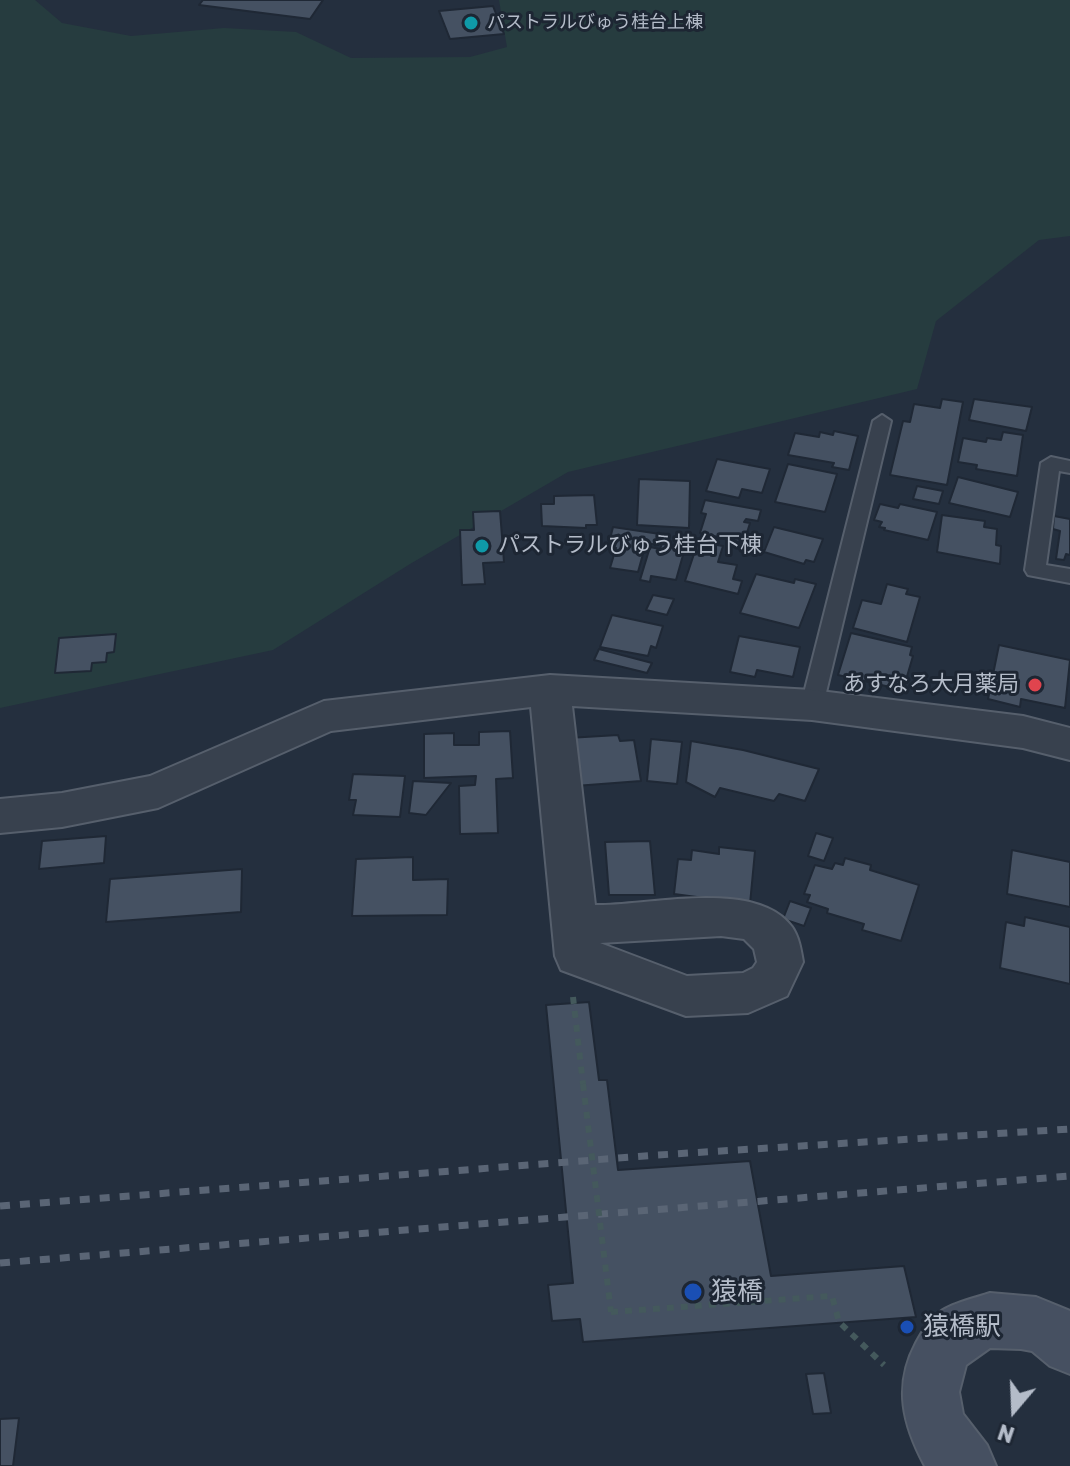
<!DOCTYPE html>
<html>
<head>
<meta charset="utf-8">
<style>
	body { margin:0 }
	#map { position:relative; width:1070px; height:1466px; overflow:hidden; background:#242f3e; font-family:Rubik,sans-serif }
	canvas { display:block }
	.north { position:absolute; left:974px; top:1370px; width:80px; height:80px; -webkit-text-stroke:6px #1d2633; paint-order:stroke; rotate:199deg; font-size:22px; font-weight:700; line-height:32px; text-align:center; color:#b4bcc9 }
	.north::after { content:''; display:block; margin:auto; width:28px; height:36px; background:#b4bcc9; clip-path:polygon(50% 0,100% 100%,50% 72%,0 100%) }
</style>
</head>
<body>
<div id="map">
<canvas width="1070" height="1466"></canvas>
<div class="north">N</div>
</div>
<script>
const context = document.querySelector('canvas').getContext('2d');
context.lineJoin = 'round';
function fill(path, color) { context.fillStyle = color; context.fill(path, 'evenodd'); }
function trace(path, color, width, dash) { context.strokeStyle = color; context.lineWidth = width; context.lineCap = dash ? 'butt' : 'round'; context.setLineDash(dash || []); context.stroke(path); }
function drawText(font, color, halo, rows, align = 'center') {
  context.font = font + ' Rubik,"Noto Sans JP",sans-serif'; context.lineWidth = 6; context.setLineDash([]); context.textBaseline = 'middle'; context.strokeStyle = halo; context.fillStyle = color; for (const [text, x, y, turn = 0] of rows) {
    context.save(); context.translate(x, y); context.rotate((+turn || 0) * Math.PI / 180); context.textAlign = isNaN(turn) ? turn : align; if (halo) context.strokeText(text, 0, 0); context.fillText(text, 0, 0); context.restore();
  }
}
const green = new Path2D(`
	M 0,0 L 35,0 L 62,23 L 131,36 L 224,28 L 296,32 L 351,58 L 470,57 L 507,47 L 499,0 L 1070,0 L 1070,236 L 1039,240 L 936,321 L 917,389 L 568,472 L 410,564 L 273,650 L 0,708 Z`);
const building = new Path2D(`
	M 203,0 L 323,0 L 310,19 L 199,5 Z
	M 493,6 L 504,34 L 450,39 L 439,11 Z
	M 942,399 L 963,402 L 947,485 L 890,475 L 903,421 L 910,422 L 914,404 L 940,408 Z
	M 974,399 L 1032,407 L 1026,431 L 969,420 Z
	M 834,431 L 858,436 L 849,470 L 832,467 L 834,463 L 788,455 L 795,433 L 819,437 L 820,432 L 833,435 Z
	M 1003,432 L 1023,435 L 1017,476 L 976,469 L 977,465 L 958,462 L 963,438 L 986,442 L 987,438 L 1001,440 Z
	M 717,459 L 770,469 L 762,493 L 742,489 L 739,498 L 706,491 Z
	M 788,464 L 837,474 L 825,512 L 775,502 Z
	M 958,477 L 1018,492 L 1010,517 L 949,503 Z
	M 639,479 L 690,481 L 689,528 L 637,525 Z
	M 917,486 L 943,491 L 939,504 L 913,499 Z
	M 594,495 L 597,525 L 586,525 L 586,528 L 542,526 L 541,504 L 554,504 L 554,496 Z
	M 705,500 L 761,510 L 758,521 L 746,519 L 744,522 L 750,523 L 746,536 L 760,539 L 758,546 L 700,533 L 706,514 L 701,513 Z
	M 880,504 L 898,508 L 900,504 L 937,512 L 928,540 L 884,530 L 885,528 L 879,527 L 882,522 L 874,520 Z
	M 500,511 L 504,562 L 483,563 L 485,584 L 462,585 L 460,530 L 474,530 L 473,512 Z
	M 942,515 L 985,521 L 984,527 L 997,529 L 996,545 L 1001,546 L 1000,564 L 937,552 Z
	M 1054,516 L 1070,519 L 1070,555 L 1066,554 L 1064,560 L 1056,559 L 1060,531 L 1053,529 Z
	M 613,527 L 660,534 L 658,545 L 646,543 L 638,572 L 610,568 L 616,548 L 608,547 Z
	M 774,527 L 823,539 L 814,562 L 806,560 L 804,564 L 764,552 Z
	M 698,542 L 723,546 L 718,562 L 737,565 L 733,579 L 742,581 L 738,594 L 685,581 Z
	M 662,544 L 685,548 L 676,580 L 651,576 L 650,582 L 640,580 L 650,547 L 660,549 Z
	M 756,574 L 794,583 L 795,579 L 816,584 L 799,628 L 740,613 Z
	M 887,584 L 908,589 L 906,594 L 920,597 L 907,642 L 853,628 L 862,600 L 881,604 Z
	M 653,595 L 674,599 L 667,615 L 646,610 Z
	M 612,615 L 663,626 L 656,648 L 651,646 L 648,656 L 600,647 Z
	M 851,633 L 912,647 L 910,655 L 913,656 L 903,690 L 838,675 Z
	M 116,634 L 114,652 L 107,653 L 106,662 L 92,663 L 91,671 L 55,673 L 59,638 Z
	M 739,636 L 800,647 L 793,677 L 757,670 L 755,677 L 730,672 Z
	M 999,645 L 1070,660 L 1065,708 L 1021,699 L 1020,707 L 988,699 Z
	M 599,649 L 652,663 L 647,673 L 594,660 Z
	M 510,731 L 513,778 L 496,779 L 498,833 L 460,834 L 459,786 L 475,785 L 476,776 L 424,778 L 424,734 L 454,733 L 454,745 L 479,745 L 479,732 Z
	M 618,735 L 620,741 L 634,740 L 641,781 L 575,786 L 568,738 Z
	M 651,739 L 682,742 L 677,784 L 647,781 Z
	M 691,741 L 743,750 L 819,769 L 805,801 L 779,794 L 774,801 L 720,788 L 715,797 L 686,782 Z
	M 353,774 L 405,776 L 400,817 L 353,815 L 356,800 L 349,800 Z
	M 413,781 L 451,783 L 426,815 L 409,813 Z
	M 816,833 L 833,838 L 824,861 L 808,856 Z
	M 106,836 L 104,863 L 39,869 L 42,841 Z
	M 650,841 L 655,895 L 609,895 L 605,842 Z
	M 719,847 L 755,851 L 750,904 L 674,894 L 678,859 L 691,860 L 692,850 L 719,854 Z
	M 1012,850 L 1070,862 L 1070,907 L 1007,894 Z
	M 413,857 L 413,880 L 448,879 L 447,915 L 352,916 L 356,859 Z
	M 845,858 L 871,865 L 870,870 L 919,885 L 901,941 L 862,930 L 864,924 L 827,913 L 828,909 L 807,902 L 810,895 L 804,894 L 815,865 L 832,869 L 835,863 L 843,865 Z
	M 242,869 L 241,912 L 106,922 L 110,879 Z
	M 790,901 L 811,908 L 804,926 L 783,919 Z
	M 1025,917 L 1070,927 L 1070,984 L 1000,968 L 1006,922 L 1024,926 Z
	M 589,1002 L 599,1080 L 607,1080 L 618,1170 L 750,1161 L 771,1276 L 904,1266 L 916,1317 L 583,1342 L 580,1319 L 552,1321 L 548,1285 L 573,1283 L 546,1005 Z
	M 824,1373 L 831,1413 L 813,1414 L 806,1374 Z
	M 19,1418 L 13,1466 L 0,1466 L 0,1419 Z`);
const path = new Path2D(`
	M 573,997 L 583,1084
	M 611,1312 L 832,1296 L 839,1322 L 884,1365`);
const service = new Path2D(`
	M 882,415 L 891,421 L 823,705 L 820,711 L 804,711 L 801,705 L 873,421 Z
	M 1051,457 L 1070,461 L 1070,473 L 1059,471 L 1046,565 L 1070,569 L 1070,583 L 1028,575 L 1025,570 L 1041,463 Z`);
const minor = new Path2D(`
	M 550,675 L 812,690 L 1023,716 L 1070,728 L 1070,760 L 1023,748 L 812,720 L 572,706 L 595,905 C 648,906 756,878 792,927 C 799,937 801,950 803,962 L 787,996 L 748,1013 L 686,1016 L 561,970 L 555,956 L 531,707 L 331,731 L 158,808 L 62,827 L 0,833 L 0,799 L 62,793 L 150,776 L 324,701 ZM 721,936 L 744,939 L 754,949 L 757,962 L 753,968 L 743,973 L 687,976 L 600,943 Z`);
const secondary = new Path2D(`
	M 990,1293 L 1036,1297 L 1070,1311 L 1070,1374 L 1050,1366 L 1032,1351 L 1021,1349 L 990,1348 L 966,1365 L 959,1392 L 963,1414 L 987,1445 L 996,1466 L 925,1466 C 903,1425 893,1386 916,1343 C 923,1330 930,1319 943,1310 C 956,1302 975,1298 990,1293 Z`);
const rail = new Path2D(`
	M 0,1206 L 658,1155 L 1070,1129
	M 0,1263 L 1070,1176`);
const pathBridge = new Path2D(`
	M 583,1084 L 611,1312`);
const markers = [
	[471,23,8,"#0f9aa8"],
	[482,546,8,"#0f9aa8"],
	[1035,685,8,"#e0444e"],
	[693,1292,10,"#1a4fb4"],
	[907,1327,8,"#1a4fb4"]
];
const farPoinames = [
	["パストラルびゅう桂台上棟",487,23]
];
const poiNames = [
	["パストラルびゅう桂台下棟",498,546],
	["あすなろ大月薬局",1019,685,"right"]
];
const nearPoinames = [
	["猿橋",711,1292],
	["猿橋駅",923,1327]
];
fill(green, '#263c3f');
fill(building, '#455162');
trace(building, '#1f2835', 2);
trace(service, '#565f6c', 4);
trace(minor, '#565f6c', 4);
trace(secondary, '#565f6c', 4);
trace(path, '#44595c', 6, [7, 7]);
fill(service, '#38414e');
fill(minor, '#38414e');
fill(secondary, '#465061');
trace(rail, '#5a6575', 7, [10, 10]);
trace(pathBridge, '#44595c', 6, [7, 7]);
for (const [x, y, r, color] of markers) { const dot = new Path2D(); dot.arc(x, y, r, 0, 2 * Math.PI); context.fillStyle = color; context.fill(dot); trace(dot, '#1d2633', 3); }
drawText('18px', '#b4bcc9', '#1d2633', farPoinames, 'left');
drawText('22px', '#b4bcc9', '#1d2633', poiNames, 'left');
drawText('26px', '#b4bcc9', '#1d2633', nearPoinames, 'left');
</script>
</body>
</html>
